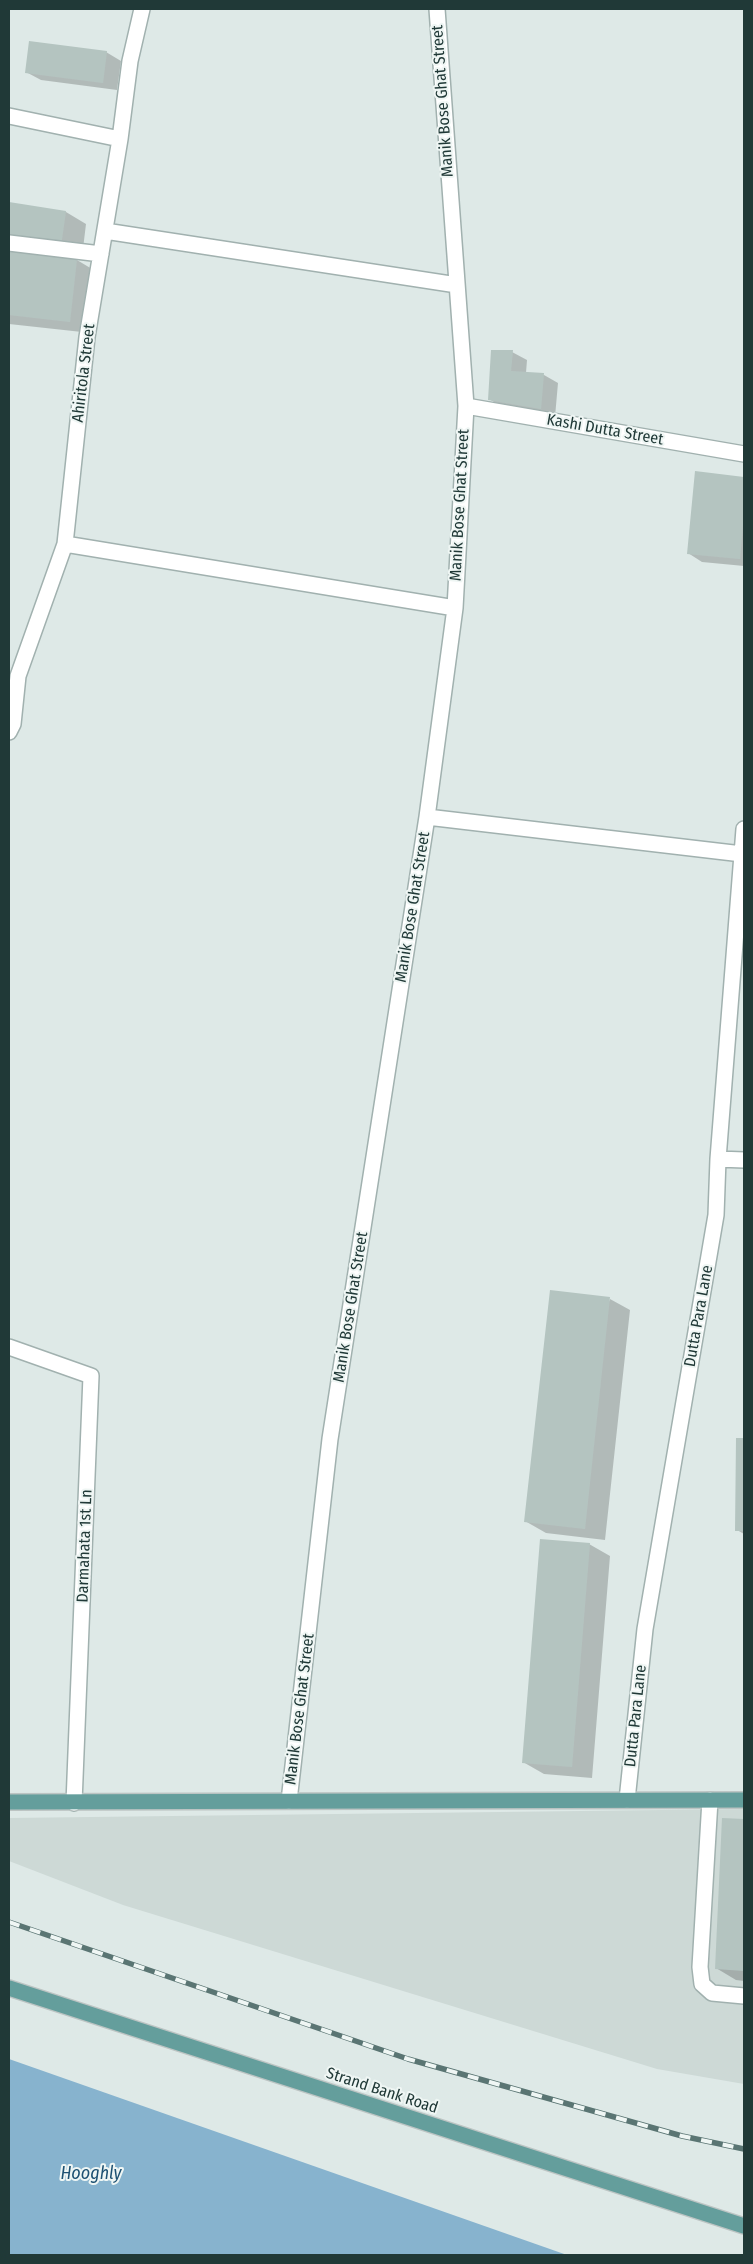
<!DOCTYPE html>
<html>
<head>
<meta charset="utf-8">
<style>
	body { margin:0 }
	#map { position:relative; width:753px; height:2264px; overflow:hidden; background:#dee9e7; font-family:"Fira Sans Condensed",sans-serif }
	canvas { display:block }
	.frame { position:absolute; inset:0; border:10px solid #203937; pointer-events:none }
</style>
</head>
<body>
<div id="map">
<canvas width="753" height="2264"></canvas>
<div class="frame"></div>
</div>
<script>
const context = document.querySelector('canvas').getContext('2d');
context.lineJoin = 'round';
function fill(path, color) { context.fillStyle = color; context.fill(path, 'evenodd'); }
function trace(path, color, width, dash) { context.strokeStyle = color; context.lineWidth = width; context.lineCap = dash ? 'butt' : 'round'; context.setLineDash(dash || []); context.stroke(path); }
function drawText(font, color, halo, rows, align = 'center') {
  context.font = font + ' "Fira Sans Condensed",sans-serif'; context.lineWidth = 4; context.setLineDash([]); context.textBaseline = 'middle'; context.strokeStyle = halo; context.fillStyle = color; for (const [text, x, y, turn = 0] of rows) {
    context.save(); context.translate(x, y); context.rotate((+turn || 0) * Math.PI / 180); context.textAlign = isNaN(turn) ? turn : align; if (halo) context.strokeText(text, 0, 0); context.fillText(text, 0, 0); context.restore();
  }
}
const built = new Path2D(`
	M 744,1809 L 744,2084 L 657,2069 L 123,1905 L 9,1861 L 9,1818 Z`);
const water = new Path2D(`
	M 9,2059 L 567,2255 L 9,2255 Z`);
const shadow = new Path2D(`
	M 106,52 L 121,61 L 117,90 L 41,80 L 26,72 Z
	M 9,204 L 66,212 L 86,224 L 82,257 L 9,246 Z
	M 9,252 L 77,260 L 97,272 L 91,333 L 9,324 Z
	M 512,352 L 527,360 L 526,373 L 544,375 L 558,383 L 555,417 L 504,408 L 489,399 Z
	M 696,473 L 744,478 L 744,566 L 702,562 L 688,553 Z
	M 610,1299 L 630,1310 L 605,1540 L 546,1533 L 525,1521 Z
	M 737,1439 L 744,1439 L 744,1534 L 737,1530 Z
	M 589,1544 L 610,1556 L 592,1778 L 544,1774 L 523,1762 Z
	M 723,1819 L 744,1820 L 744,1981 L 736,1980 L 716,1968 Z`);
const building = new Path2D(`
	M 29,41 L 107,51 L 103,83 L 25,73 Z
	M 9,202 L 66,211 L 61,246 L 9,238 Z
	M 9,251 L 77,259 L 70,322 L 9,315 Z
	M 491,350 L 513,350 L 511,371 L 544,373 L 541,409 L 488,400 Z
	M 695,471 L 744,477 L 744,514 L 740,559 L 687,554 Z
	M 550,1290 L 610,1297 L 585,1529 L 524,1522 Z
	M 736,1438 L 744,1438 L 744,1531 L 735,1531 Z
	M 540,1539 L 590,1543 L 572,1767 L 522,1763 Z
	M 722,1818 L 744,1819 L 744,1971 L 715,1969 Z`);
const minor = new Path2D(`
	M 9,116 L 120,139
	M 105,231 L 457,285
	M 9,243 L 101,254
	M 466,406 L 744,454
	M 65,544 L 455,608
	M 9,732 L 13,724 L 18,676 L 65,544 L 87,337 L 120,139 L 130,61 L 142,9
	M 427,817 L 742,854
	M 718,1159 L 744,1160
	M 9,1347 L 91,1376 L 74,1803
	M 627,1800 L 645,1629 L 716,1215 L 718,1159 L 744,829
	M 710,1800 L 700,1967 L 702,1984 L 712,1993 L 744,1996
	M 289,1801 L 330,1439 L 427,817 L 455,608 L 466,406 L 437,9`);
const major = new Path2D(`
	M 9,1802 L 744,1800
	M 9,1988 L 744,2226`);
const rail = new Path2D(`
	M 9,1922 L 408,2059 L 682,2136 L 744,2149`);
const streetNames = [
	["Manik Bose Ghat Street",443,101,-94],
	["Ahiritola Street",84,373,-83],
	["Kashi Dutta Street",605,430,10],
	["Manik Bose Ghat Street",460,505,-87],
	["Manik Bose Ghat Street",413,907,-81],
	["Manik Bose Ghat Street",351,1307,-81],
	["Dutta Para Lane",699,1316,-80],
	["Darmahata 1st Ln",85,1546,-88],
	["Manik Bose Ghat Street",300,1709,-83],
	["Dutta Para Lane",636,1716,-84],
	["Strand Bank Road",382,2091,18]
];
const waterNames = [
	["Hooghly",91,2174]
];
fill(built, '#cdd9d6');
fill(water, '#87b3ce');
fill(shadow, '#0003');
fill(building, '#b4c4c0');
trace(minor, '#a1b1af', 18);
trace(major, '#bcc4c3', 18);
trace(minor, '#fff', 15);
trace(major, '#649e9c', 15);
trace(rail, '#5a7573', 5.5);
trace(rail, '#eff6f4', 4, [11]);
drawText('16px', '#203937', '#eff6f4', streetNames);
drawText('italic 18px', '#1d5172', '#eff6f4', waterNames);
</script>
</body>
</html>
